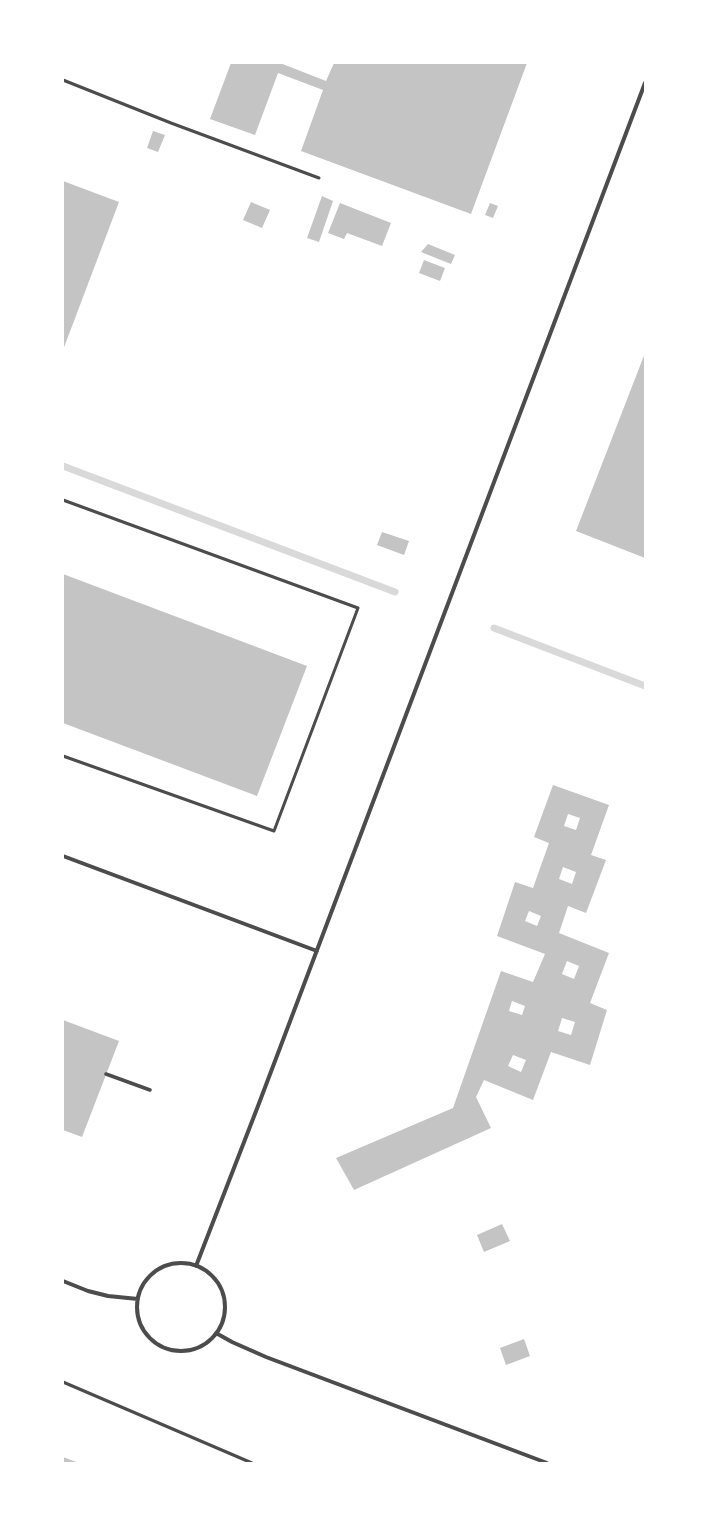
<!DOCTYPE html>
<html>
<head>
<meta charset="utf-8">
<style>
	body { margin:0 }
	#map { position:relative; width:708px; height:1526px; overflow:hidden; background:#fff; font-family:"DejaVu Sans",sans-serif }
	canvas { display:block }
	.frame { position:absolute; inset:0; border:64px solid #fff; pointer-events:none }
</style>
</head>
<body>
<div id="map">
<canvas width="708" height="1526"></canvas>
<div class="frame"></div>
</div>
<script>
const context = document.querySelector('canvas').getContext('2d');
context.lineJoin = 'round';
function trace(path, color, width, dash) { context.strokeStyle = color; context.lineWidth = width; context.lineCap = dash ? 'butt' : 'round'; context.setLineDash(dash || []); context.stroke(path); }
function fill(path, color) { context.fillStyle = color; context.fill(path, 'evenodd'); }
const stream = new Path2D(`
	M 63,466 L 395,592
	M 494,628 L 645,686`);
const building = new Path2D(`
	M 231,63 L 280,63 L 326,81 L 334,63 L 527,63 L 471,214 L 301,151 L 323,90 L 278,73 L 255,135 L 210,119 Z
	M 153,131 L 165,135 L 158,152 L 147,148 Z
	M 63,181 L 119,202 L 63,350 Z
	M 322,196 L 333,201 L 319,242 L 307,238 Z
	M 251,202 L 270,210 L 262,228 L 243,220 Z
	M 340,203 L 391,223 L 382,246 L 347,233 L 344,239 L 328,233 Z
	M 490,203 L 498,206 L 493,218 L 485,215 Z
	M 428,244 L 455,255 L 451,264 L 421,252 Z
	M 424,260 L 445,268 L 440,281 L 419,273 Z
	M 645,353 L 645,558 L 576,531 Z
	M 382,532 L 409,541 L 404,555 L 377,545 Z
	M 63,574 L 307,666 L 257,796 L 63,723 Z
	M 553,785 L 609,805 L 591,855 L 606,860 L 586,913 L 568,906 L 559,933 L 609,953 L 590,1003 L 607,1010 L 590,1065 L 551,1052 L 533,1100 L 484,1080 L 476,1097 L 491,1128 L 354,1190 L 336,1158 L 453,1108 L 501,971 L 533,982 L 545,954 L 497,936 L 515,882 L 533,888 L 549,843 L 534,837 ZM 568,814 L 580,818 L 576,830 L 564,826 ZM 563,867 L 576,872 L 572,884 L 559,879 ZM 529,911 L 541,916 L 537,926 L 525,921 ZM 567,961 L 579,966 L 574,979 L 562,974 ZM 512,1001 L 525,1006 L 522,1015 L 509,1011 ZM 562,1018 L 575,1022 L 571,1035 L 558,1031 ZM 513,1055 L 526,1060 L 521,1072 L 508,1066 Z
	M 63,1020 L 119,1041 L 82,1137 L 63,1130 Z
	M 502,1224 L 510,1241 L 484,1252 L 477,1235 Z
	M 524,1339 L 530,1356 L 506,1365 L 500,1348 Z
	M 63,1457 L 79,1463 L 63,1463 Z`);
const service = new Path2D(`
	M 63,80 L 171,123 L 319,178
	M 63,500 L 358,608 L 274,831 L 63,756
	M 63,1382 L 252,1463`);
const pedestrian = new Path2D(`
	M 106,1074 L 150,1090`);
const minor = new Path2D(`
	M 63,856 L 317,951
	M137 1307a44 44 0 1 1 88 0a44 44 0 1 1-88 0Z
	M 196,1266 L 258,1106 L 645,83
	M 63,1281 L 88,1291 L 108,1296 L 138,1299
	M 216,1333 L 232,1342 L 266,1357 L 547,1463`);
trace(stream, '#d9d9d9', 7);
fill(building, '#c4c4c4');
trace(service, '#4c4c4c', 3);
trace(pedestrian, '#4c4c4c', 3.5);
trace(minor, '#4c4c4c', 4);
</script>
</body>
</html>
